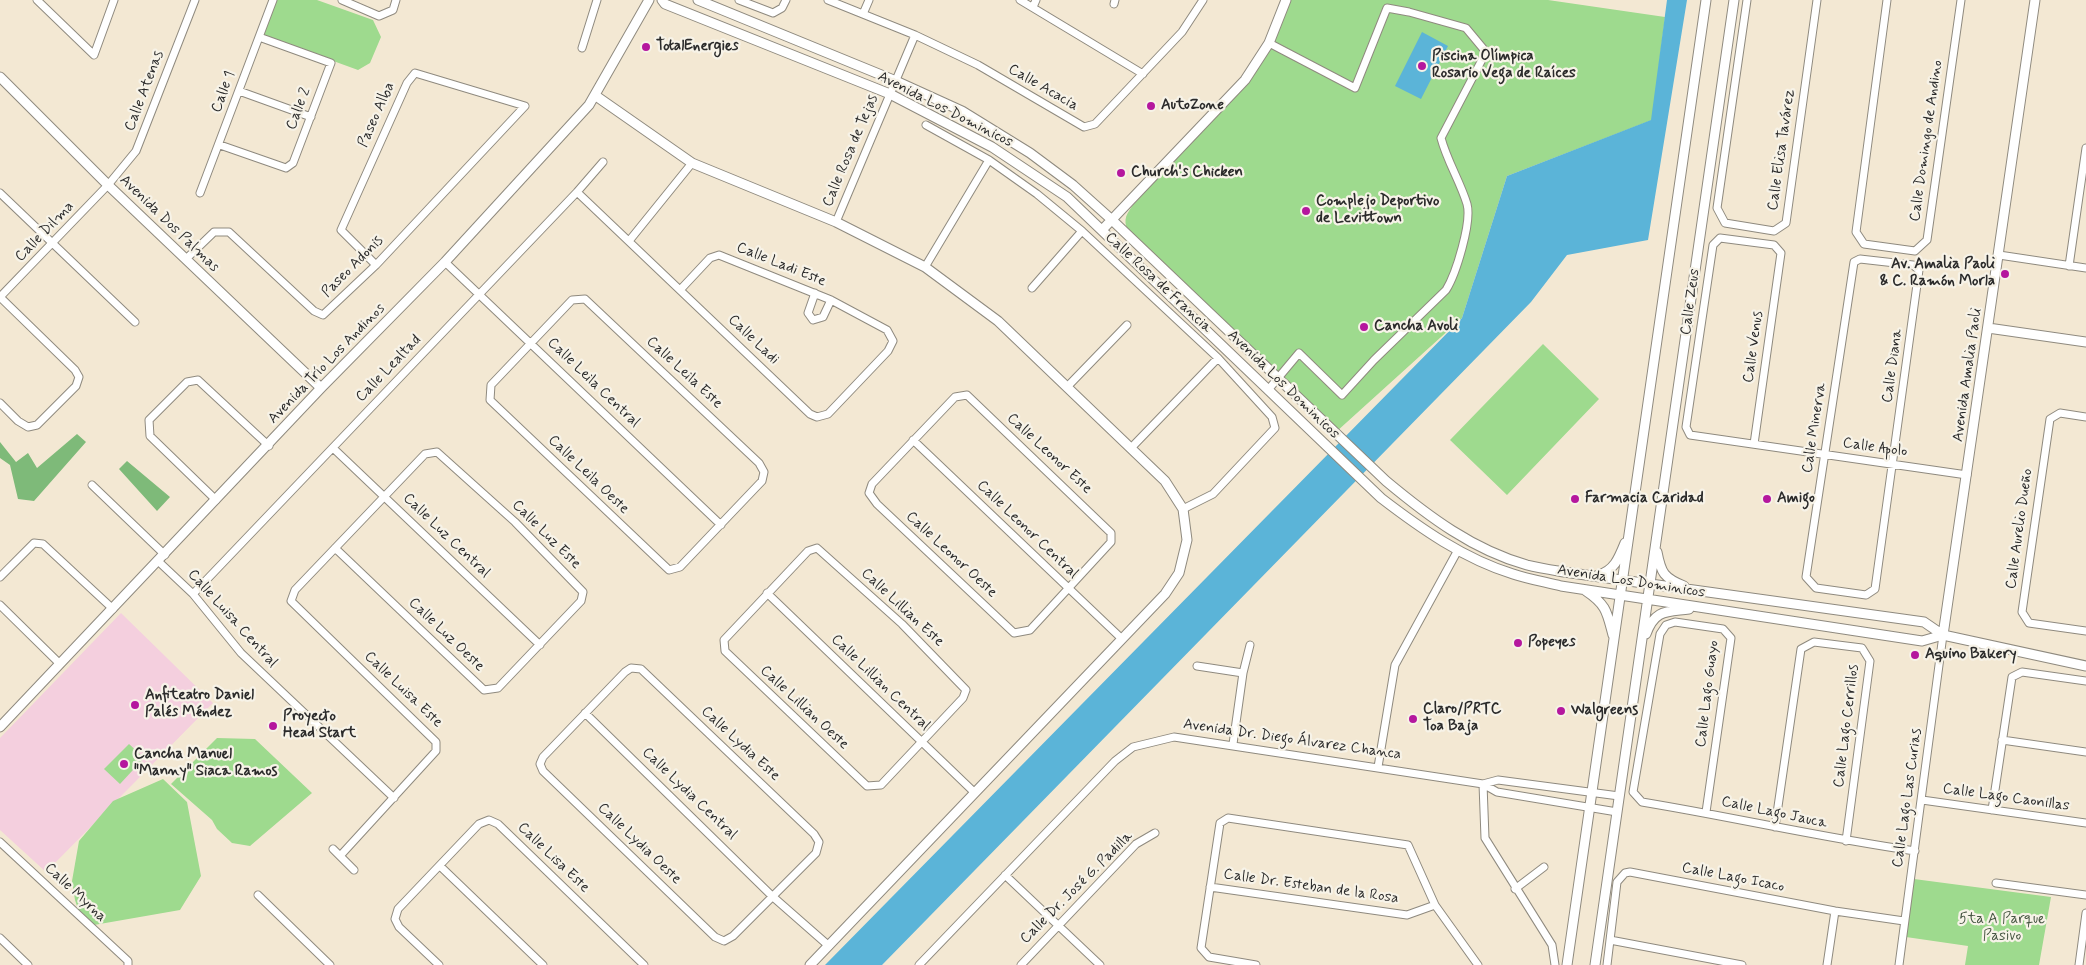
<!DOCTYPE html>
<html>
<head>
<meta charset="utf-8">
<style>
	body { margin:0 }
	canvas { display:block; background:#f3e8d3 }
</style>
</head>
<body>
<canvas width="2086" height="965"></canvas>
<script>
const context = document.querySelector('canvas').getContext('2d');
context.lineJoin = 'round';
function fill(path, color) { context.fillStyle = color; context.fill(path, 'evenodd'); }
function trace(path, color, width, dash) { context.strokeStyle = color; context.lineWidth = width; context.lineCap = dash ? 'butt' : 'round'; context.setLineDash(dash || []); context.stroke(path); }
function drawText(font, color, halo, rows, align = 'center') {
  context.font = font + ' Mynerve,sans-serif'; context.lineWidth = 4.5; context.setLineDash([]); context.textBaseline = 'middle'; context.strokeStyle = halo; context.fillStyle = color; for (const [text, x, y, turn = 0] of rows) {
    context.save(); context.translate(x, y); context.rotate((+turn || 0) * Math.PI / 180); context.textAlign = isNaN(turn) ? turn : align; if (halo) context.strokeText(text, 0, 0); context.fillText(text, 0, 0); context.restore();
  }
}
const built = new Path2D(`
	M 121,613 L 213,703 L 46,872 L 0,830 L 0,738 Z`);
const green = new Path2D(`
	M 275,0 L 317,0 L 373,20 L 381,37 L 370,63 L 358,70 L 262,35 Z
	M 1289,0 L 1548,0 L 1665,17 L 1652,120 L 1507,176 L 1462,318 L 1336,432 L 1130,235 C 1123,222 1124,217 1133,205 L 1247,81 Z
	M 1543,344 L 1599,399 L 1507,495 L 1450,440 Z
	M 217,738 L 255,739 L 312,793 L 250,846 L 232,843 L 217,829 L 212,820 L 171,784 Z
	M 129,744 L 144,758 L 120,784 L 104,769 Z
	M 163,779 L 187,802 L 201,876 L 180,910 L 94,925 L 79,912 L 75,900 L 72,881 L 79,841 L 113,801 Z
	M 1914,879 L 2051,897 L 2039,965 L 1965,965 L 1968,946 L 1906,937 Z`);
const forest = new Path2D(`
	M 77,434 L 86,442 L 34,501 L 18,499 L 10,465 L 0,458 L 0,442 L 16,462 L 28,453 L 37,468 Z
	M 127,461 L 170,497 L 157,511 L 119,469 Z`);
const water = new Path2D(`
	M 1667,0 L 1687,0 L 1648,240 L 1567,255 L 1531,302 L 882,965 L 825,965 L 1462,318 L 1507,176 L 1651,120 Z
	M 1422,32 L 1448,46 L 1421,99 L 1395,86 Z`);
const minor = new Path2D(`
	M 37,0 L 94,55 L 114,0
	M 342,0 L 379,16 L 393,10 L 396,0
	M 739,0 L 773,13 L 782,8 L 786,0
	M 828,0 L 915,35 L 978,65 L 1084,127 L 1095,124 L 1182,32 L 1203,0
	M 1020,0 L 1143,74
	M 1747,0 L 1717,208 L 1725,223 L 1774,231 L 1786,223 L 1817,0
	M 1887,0 L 1856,232 L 1864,244 L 1915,251 L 1927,240 L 1961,0
	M 1114,4 L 1115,0
	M 1033,7 L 1036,0
	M 863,14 L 869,0
	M 582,48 L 597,0
	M 239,91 L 311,117
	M 926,125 L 989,160 L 1037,194 L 1082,231 L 1218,358 L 1272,417 L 1275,428 L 1213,494 L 1183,509
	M 220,145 L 286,168 L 293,163 L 331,63 L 259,37
	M 577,192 L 810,414 L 817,417 L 828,414 L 888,351 L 893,341 L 887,330 L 831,300 L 719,255 L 710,258 L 680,290
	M 0,193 L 135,322
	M 200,193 L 273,0
	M 836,222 L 915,35
	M 629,241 L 692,163
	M 1999,255 L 2086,268
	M 186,259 L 214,232 L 229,232 L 314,311 L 323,315 L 376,265 L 525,106 L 415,73 L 407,83 L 341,230 L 376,265
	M 1860,259 L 1913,265 L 1919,270 L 1875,589 L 1866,595 L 1816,588 L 1806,577 L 1854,262 Z
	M 445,262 L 721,525
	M 2069,266 L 2086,148
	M 925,267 L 989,160
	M 1032,288 L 1082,231
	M 815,293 L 808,313 L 813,320 L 823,317 L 831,300
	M 0,297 L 108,185 L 136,151 L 195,0
	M 0,297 L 75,370 L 79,377 L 76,386 L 37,425 L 28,427 L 18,421 L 0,403
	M 585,299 L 759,463 L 764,472 L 762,481 L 680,567 L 669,570 L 490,400 L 491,385 L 572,300 Z
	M 1067,387 L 1127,325
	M 1268,390 L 1299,353 L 1342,395 L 1374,360 L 1446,290 C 1456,274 1472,222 1467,204 C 1460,181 1447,161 1441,138 L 1486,52 L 1466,28 L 1409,12 L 1387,8 L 1355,88 L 1269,43
	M 967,395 L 1111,533 L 1111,542 L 1030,630 L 1014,633 L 877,504 L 869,493 L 872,484 L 955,397 Z
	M 2086,417 L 2060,413 L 2050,419 L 2022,612 L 2029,623 L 2086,631
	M 913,440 L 1122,639
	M 1754,444 L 1781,253 L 1774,245 L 1720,238 L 1713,245 L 1686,427 L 1690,435 L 1967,475
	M 333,448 L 540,645
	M 1131,448 L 1218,358
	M 92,485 L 165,555
	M 216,500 L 150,436 L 149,420 L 187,382 L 198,380 L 269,446
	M 335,548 L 484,690 L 498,688 L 581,601 L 583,592 L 515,522 L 437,452 L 425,454 L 295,590 L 291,601 L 436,742 L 436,751 L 340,856
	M 817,548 L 902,624 L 966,690 L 963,698 L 881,785 L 867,786 L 725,651 L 724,640 L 808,551 Z
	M 158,561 L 193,594 L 241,653 L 394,798
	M 0,577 L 34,543 L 43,544 L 113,609
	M 767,593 L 975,793
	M 193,594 L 577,192 L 603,162
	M 0,605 L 60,664
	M 1197,666 L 1243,673
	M 631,668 L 641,669 L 814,834 L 819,842 L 816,853 L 733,936 L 724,941 L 715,937 L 543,771 L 540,764 L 543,757 L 625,672 Z
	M 585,713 L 772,896 L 829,946
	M 2002,740 L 2086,752
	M 1233,744 L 1243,673 L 1250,645
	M 1378,767 L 1395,665 L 1458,550
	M 1483,784 L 1485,838 L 1552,945 L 1555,965
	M 1483,784 L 1498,780 L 1619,796
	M 1922,800 L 2086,823
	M 1992,810 L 2012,677 L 2022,672 L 2086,681
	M 1706,812 L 1731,638 L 1723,629 L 1675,622 L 1666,625 L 1660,634 L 1633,792 L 1642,802 C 1733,817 1823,838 1915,851
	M 1775,827 L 1801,649 L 1814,642 L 1862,648 L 1870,661 L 1846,841
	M 0,842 L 128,961 L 128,965
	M 333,849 L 354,870
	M 440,866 L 543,965
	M 1005,875 L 1100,965
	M 1996,883 L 2086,895
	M 1210,887 L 1407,915 L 1435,905
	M 1515,889 L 1544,867
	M 258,895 L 330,965
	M 0,938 L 28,965
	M 1610,940 L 1742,965
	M 439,965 L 399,927 L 395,919 L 398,909 L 479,824 L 489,820 L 498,824 L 644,965
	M 919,965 L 1115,761 L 1133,747 L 1174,737 L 1483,784 L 1497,792 L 1617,812
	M 1021,965 L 1136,844 L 1155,833
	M 1256,965 L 1209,957 L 1201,948 L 1220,823 L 1228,818 L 1408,845 L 1435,905 L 1478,965
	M 1607,965 L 1617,882 L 1625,873 L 1630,872 L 1835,911 L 1904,921
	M 1827,965 L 1835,911
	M 1899,965 L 1943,635
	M 2079,965 L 2086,913`);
const tertiary = new Path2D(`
	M 662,0 L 665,4 L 890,94 L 992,147 L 1067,197 L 1381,498 C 1420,528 1464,559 1513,574 C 1528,579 1545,582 1561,586 L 1922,641 L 1943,635
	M 698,0 L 896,81 L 962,111 L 1030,153 L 1073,185 L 1112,220 L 1386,481 C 1428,516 1473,550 1527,565 C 1539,568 1552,570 1564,572 L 1924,622 L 1943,635 L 2086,666
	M 0,77 L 108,185 L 321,388
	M 596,96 L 692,163 L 836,222 L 925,267 L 998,321 L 1165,481 L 1183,509 L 1187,540 L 1179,573 L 1165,594 L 810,965
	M 1102,230 L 1245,80 L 1269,43 L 1286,0
	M 1988,328 L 2086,342
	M 1657,552 C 1661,573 1664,578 1684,586
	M 1598,575 C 1614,571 1619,558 1625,543
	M 1586,591 C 1607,605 1607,613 1613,635
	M 1646,634 C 1655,609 1667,612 1689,609
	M 1943,635 L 2035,0
	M 0,727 L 321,388 L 445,262 L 589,105 L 649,0
	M 1567,965 L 1706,0
	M 1595,965 L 1734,0`);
const markers = [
	[646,47,5,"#b5179e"],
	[1422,66,5,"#b5179e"],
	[1151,106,5,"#b5179e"],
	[1121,173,5,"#b5179e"],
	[1306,211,5,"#b5179e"],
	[2005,274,5,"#b5179e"],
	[1364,327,5,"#b5179e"],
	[1575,499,5,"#b5179e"],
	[1767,499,5,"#b5179e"],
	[1518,643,5,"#b5179e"],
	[1915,655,5,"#b5179e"],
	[135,705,5,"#b5179e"],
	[1561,711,5,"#b5179e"],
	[1413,719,5,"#b5179e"],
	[273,726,5,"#b5179e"],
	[124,764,5,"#b5179e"]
];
const poiNames = [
	["TotalEnergies",656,47],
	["Piscina Olímpica",1432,57],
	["Rosario Vega de Raíces",1432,74],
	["AutoZone",1161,106],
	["Church's Chicken",1131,173],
	["Complejo Deportivo",1316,202],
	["de Levittown",1316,219],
	["Av. Amalia Paoli",1995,265,"right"],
	["& C. Ramón Morla",1995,282,"right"],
	["Cancha Avoli",1374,327],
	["Farmacia Caridad",1585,499],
	["Amigo",1777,499],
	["Popeyes",1528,643],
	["Aquino Bakery",1925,655],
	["Anfiteatro Daniel",145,696],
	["Palés Méndez",145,713],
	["Claro/PRTC",1423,710],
	["Toa Baja",1423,727],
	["Walgreens",1571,711],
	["Proyecto",283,717],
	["Head Start",283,734],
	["Cancha Manuel",134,755],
	["\"Manny\" Siaca Ramos",134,772]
];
const streetNames = [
	["Calle Acacia",1043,88,30],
	["Calle Atenas",145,91,-69],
	["Calle 1",224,92,-70],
	["Calle 2",299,109,-69],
	["Avenida Los Dominicos",945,110,27],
	["Paseo Alba",377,115,-66],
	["Calle Domingo de Andino",1927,141,-82],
	["Calle Elisa Tavárez",1782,150,-82],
	["Calle Rosa de Tejas",851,151,-67],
	["Avenida Dos Palmas",169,224,44],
	["Calle Dilma",45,232,-46],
	["Calle Ladi Este",781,265,22],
	["Paseo Adonis",353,267,-45],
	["Calle Rosa de Francia",1158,283,43],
	["Calle Zeus",1691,302,-82],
	["Calle Ladi",753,340,44],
	["Calle Venus",1754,347,-82],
	["Avenida Trío Los Andinos",327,364,-46],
	["Calle Diana",1893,366,-82],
	["Calle Lealtad",389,369,-46],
	["Calle Leila Este",684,373,43],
	["Avenida Amalia Paoli",1968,375,-82],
	["Calle Leila Central",593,383,44],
	["Avenida Los Dominicos",1283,385,44],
	["Calle Minerva",1815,428,-81],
	["Calle Apolo",1875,448,8],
	["Calle Leonor Este",1049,454,43],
	["Calle Leila Oeste",588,475,44],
	["Calle Aurelio Dueño",2020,529,-82],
	["Calle Leonor Central",1027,530,44],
	["Calle Luz Este",546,535,45],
	["Calle Luz Central",446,536,44],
	["Calle Leonor Oeste",951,555,43],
	["Avenida Los Dominicos",1631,582,9],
	["Calle Lillian Este",902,608,43],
	["Calle Luisa Central",232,619,48],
	["Calle Luz Oeste",446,635,44],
	["Calle Lillian Central",880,683,44],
	["Calle Luisa Este",403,690,44],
	["Calle Lago Guayo",1708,694,-83],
	["Calle Lillian Oeste",804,708,43],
	["Calle Lago Cerrillos",1847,726,-83],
	["Avenida Dr. Diego Álvarez Chanca",1292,740,8],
	["Calle Lydia Este",740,744,43],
	["Calle Lydia Central",689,794,44],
	["Calle Lago Las Curias",1908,798,-82],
	["Calle Lago Caonillas",2006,798,8],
	["Calle Lago Jauca",1774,813,12],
	["Calle Lydia Oeste",639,844,44],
	["Calle Lisa Este",553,858,44],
	["Calle Lago Icaco",1733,878,11],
	["Calle Dr. Esteban de la Rosa",1311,887,8],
	["Calle Dr. José G. Padilla",1077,888,-45],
	["Calle Myrna",75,893,43]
];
const parkNames = [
	["5ta A Parque",2002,920],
	["Pasivo",2002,937]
];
fill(built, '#f4cfde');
fill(green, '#9eda8e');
fill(forest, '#7eba79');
fill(water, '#5bb4d8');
trace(minor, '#8f8a7f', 9);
trace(tertiary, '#8f8a7f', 11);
trace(minor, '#fff', 7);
trace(tertiary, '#fff', 9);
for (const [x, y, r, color] of markers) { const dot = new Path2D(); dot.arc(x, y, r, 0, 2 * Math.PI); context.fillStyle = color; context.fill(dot); trace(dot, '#f7f3e8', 2); }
drawText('bold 15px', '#2b2b2b', '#f7f3e8', poiNames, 'left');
drawText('15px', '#2b2b2b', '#f7f3e8', streetNames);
drawText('15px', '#485744', '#f7f3e8', parkNames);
</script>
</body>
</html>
